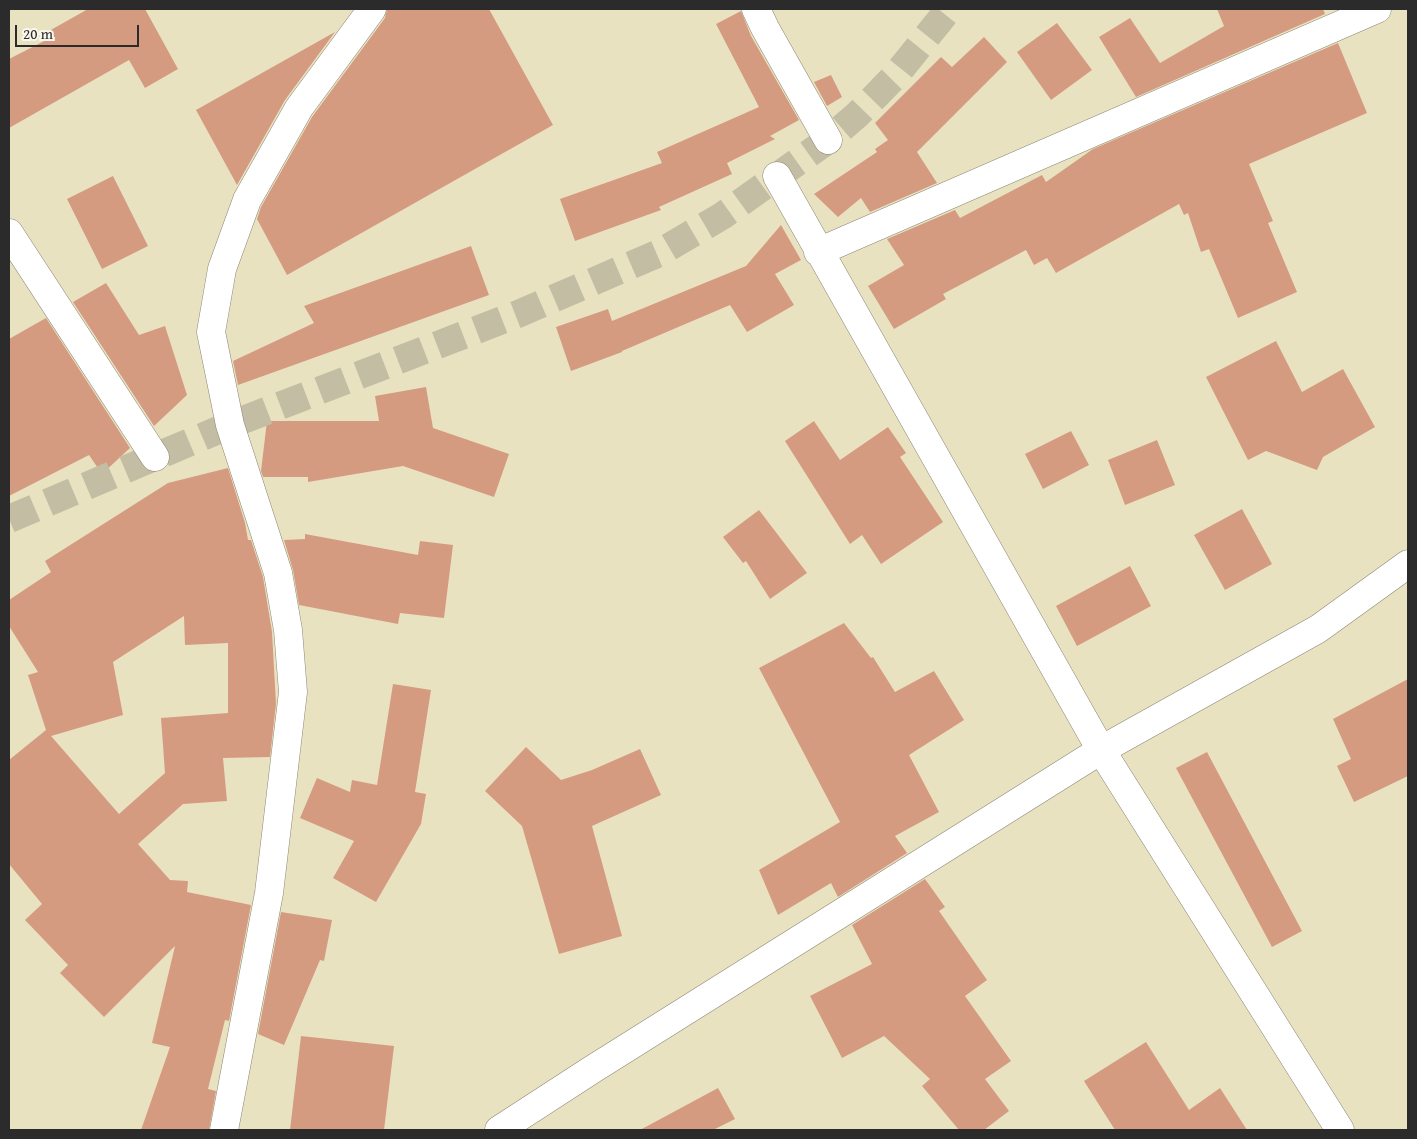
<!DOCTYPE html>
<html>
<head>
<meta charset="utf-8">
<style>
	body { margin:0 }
	#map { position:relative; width:1417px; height:1139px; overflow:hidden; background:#e9e2c1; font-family:"Gentium Book Plus",serif }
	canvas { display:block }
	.frame { position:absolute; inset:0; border:10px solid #2b2b2b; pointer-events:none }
	.scale { position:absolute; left:15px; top:25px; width:124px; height:22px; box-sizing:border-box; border:2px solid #2b2b2b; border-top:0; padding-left:6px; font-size:15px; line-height:18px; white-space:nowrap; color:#2b2b2b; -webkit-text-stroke:4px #fbf7ec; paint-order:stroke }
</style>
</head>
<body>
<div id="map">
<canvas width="1417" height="1139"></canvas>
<div class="frame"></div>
<div class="scale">20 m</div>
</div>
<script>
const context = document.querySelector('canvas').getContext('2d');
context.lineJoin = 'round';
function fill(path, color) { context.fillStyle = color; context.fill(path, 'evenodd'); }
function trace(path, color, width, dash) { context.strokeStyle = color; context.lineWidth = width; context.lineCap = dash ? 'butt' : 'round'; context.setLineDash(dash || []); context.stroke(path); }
const building = new Path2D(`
	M 88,9 L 145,9 L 178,69 L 145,88 L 129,60 L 9,128 L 9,59 L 52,37 L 49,31 Z
	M 387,9 L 489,9 L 553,125 L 287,275 L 257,219 L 261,207 L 312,117 L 385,18 Z
	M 1217,9 L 1323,9 L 1325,14 L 1136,97 L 1099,37 L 1130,18 L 1160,63 L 1224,26 Z
	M 741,11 L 751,36 L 799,120 L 770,136 L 775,139 L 727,163 L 732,174 L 659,207 L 661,210 L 575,241 L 560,199 L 662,163 L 657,152 L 759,107 L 716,24 Z
	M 1057,23 L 1092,70 L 1051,100 L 1017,52 Z
	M 335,32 L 285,100 L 237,185 L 196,110 Z
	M 984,37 L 1007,62 L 917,152 L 937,183 L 870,212 L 861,198 L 838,217 L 814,194 L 877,152 L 875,149 L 888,140 L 875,123 L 941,57 L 952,67 Z
	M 1338,43 L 1367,113 L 1249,164 L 1273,221 L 1268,223 L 1297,292 L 1238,318 L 1209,249 L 1201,252 L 1188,213 L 1184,215 L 1179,204 L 1056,273 L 1047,258 L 1034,265 L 1026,250 L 943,294 L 946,299 L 894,329 L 868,286 L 904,265 L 887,239 L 955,210 L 960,218 L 1042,175 L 1046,182 L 1093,149 Z
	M 831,75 L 842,97 L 827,106 L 814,82 Z
	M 113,176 L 148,246 L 102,269 L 67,199 Z
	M 781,225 L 801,260 L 775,274 L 794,305 L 747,332 L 730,305 L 622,351 L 622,352 L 571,371 L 556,327 L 608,309 L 612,321 L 746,266 Z
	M 471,246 L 489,295 L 238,385 L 233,361 L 314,323 L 304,306 Z
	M 106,283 L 139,335 L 165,326 L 187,395 L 154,426 L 73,302 Z
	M 46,318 L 130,448 L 102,474 L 89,455 L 9,496 L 9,339 Z
	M 1276,341 L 1302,392 L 1343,369 L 1375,427 L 1323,457 L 1317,470 L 1266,451 L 1248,460 L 1206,377 Z
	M 426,387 L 433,428 L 509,454 L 494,497 L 403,466 L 308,482 L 308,477 L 263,477 L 261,471 L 267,421 L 379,421 L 375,396 Z
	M 814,421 L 840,460 L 888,427 L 906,453 L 900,457 L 943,522 L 881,564 L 862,535 L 850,544 L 785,441 Z
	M 1071,431 L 1089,465 L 1043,489 L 1025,454 Z
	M 1157,440 L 1175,485 L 1125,505 L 1108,460 Z
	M 228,468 L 245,523 L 248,540 L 251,540 L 263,577 L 272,632 L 276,704 L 270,757 L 223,758 L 227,801 L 183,804 L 138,844 L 170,880 L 188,881 L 187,892 L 251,905 L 229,1021 L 225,1020 L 208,1089 L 216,1091 L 209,1130 L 141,1130 L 170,1047 L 152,1043 L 175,946 L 104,1017 L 60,973 L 68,965 L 25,920 L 42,904 L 9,864 L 9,760 L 46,730 L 28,675 L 38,672 L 9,626 L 9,600 L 51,572 L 45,561 L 168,483 ZM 184,616 L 185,645 L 228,643 L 228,713 L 161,718 L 165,773 L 119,814 L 51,736 L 123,715 L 113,662 Z
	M 1242,509 L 1272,564 L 1225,590 L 1194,535 Z
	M 759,510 L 807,573 L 770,599 L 746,561 L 743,563 L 723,537 Z
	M 305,534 L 418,555 L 420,541 L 453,545 L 444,618 L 400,613 L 398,624 L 299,605 L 293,570 L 284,540 L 305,539 Z
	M 1130,566 L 1151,606 L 1077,646 L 1056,606 Z
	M 844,623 L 871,658 L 873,657 L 895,692 L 934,671 L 964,720 L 909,755 L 939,812 L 895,836 L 907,853 L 838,897 L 831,883 L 778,915 L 759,870 L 840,822 L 759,668 Z
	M 1408,679 L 1408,776 L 1354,802 L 1337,766 L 1351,759 L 1333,719 Z
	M 393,684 L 431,690 L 415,792 L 426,794 L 421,824 L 376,902 L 333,878 L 354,841 L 300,818 L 317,778 L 350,792 L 352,780 L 377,785 Z
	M 526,747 L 561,780 L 592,770 L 640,749 L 661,795 L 592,826 L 622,936 L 559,954 L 522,826 L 485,791 Z
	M 1207,752 L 1302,931 L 1272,947 L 1176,768 Z
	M 925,879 L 945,907 L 939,911 L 987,980 L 965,996 L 1011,1061 L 985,1079 L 1009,1111 L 984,1130 L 959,1130 L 922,1086 L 930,1079 L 884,1036 L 842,1058 L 810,996 L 872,964 L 852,925 Z
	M 281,912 L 332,920 L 324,961 L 320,960 L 284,1045 L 258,1034 Z
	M 301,1036 L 394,1046 L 384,1130 L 290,1130 Z
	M 1146,1042 L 1189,1110 L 1220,1088 L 1247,1130 L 1115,1130 L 1084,1081 Z
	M 718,1088 L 735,1119 L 713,1130 L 640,1130 Z`);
const minorTunnel = new Path2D(`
	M 9,519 L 230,425 L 518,314 L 657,254 L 722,216 L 828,140 L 857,115 L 896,75 L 949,9`);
const minor = new Path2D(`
	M 756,9 L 765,28 L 828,140
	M 777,176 L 1101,750 L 1340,1130
	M 9,233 L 155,457
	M 818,252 L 1377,9
	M 224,1130 L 269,893 L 293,692 L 288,630 L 278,573 L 230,425 L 211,332 L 222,269 L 247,200 L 299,108 L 372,9
	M 499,1130 L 593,1069 L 1101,750 L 1318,629 L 1408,564`);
fill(building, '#d59b81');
trace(minorTunnel, '#c3bda3', 28, [28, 14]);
trace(minor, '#8a8676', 29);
trace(minor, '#fff', 28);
</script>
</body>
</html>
